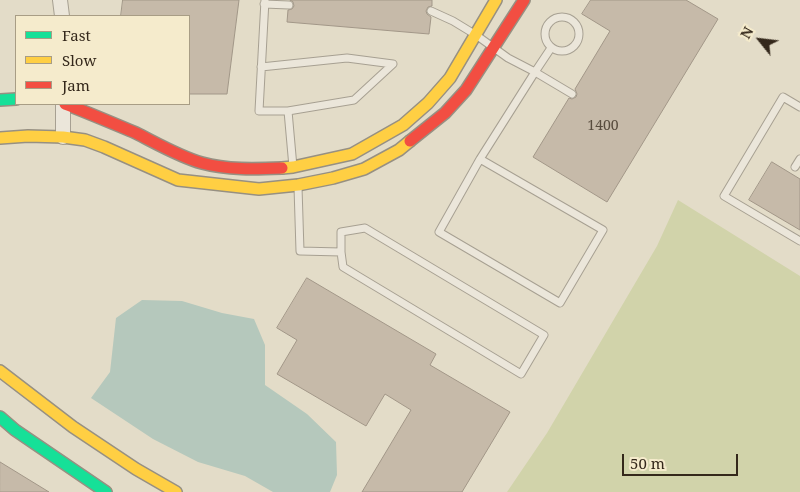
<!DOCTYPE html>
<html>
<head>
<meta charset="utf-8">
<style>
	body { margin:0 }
	#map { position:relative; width:800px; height:492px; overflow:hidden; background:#e3dcc8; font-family:"Noto Serif",serif }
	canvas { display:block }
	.legend { position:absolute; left:15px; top:15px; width:175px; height:90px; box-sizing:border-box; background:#f5ebcc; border:1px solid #a89d85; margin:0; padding:6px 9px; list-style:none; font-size:15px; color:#34281b }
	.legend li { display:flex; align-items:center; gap:10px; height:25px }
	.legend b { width:25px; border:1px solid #a89d85 }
	.north { position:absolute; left:735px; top:15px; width:50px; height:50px; -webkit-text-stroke:4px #f5ebcc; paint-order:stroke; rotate:299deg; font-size:14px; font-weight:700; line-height:20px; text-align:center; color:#34281b }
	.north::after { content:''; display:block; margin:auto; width:18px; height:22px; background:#34281b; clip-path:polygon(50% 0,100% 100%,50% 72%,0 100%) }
	.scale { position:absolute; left:622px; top:454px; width:116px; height:22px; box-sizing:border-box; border:2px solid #34281b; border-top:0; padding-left:6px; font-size:15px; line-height:18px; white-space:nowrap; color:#34281b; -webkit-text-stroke:4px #f5ebcc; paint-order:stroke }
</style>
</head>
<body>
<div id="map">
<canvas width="800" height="492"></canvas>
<ul class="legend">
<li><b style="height:6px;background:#16e098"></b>Fast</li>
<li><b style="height:6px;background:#ffcf43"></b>Slow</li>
<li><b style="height:6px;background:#f24e42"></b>Jam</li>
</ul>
<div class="north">N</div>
<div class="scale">50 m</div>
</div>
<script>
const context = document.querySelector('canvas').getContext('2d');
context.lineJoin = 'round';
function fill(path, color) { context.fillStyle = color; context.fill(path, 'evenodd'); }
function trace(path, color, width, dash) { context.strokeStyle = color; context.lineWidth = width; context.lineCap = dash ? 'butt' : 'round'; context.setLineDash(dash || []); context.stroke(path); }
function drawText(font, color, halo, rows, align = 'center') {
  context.font = font + ' "Noto Serif",serif'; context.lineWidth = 4.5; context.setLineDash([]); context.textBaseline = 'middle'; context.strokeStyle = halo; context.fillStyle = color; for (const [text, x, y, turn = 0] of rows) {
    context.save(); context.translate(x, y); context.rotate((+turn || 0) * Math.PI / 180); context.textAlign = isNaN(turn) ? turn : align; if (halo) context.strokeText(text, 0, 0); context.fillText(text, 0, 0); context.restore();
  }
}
const green = new Path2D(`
	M 678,200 L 800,276 L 800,492 L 507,492 L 547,433 L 657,246 Z`);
const water = new Path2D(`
	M 142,300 L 182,301 L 222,313 L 254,319 L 265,345 L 265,385 L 307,414 L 336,442 L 337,475 L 330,492 L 273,492 L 245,476 L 198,462 L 153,439 L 91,398 L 110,372 L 116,318 Z`);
const building = new Path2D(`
	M 123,0 L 239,0 L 227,94 L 189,94 L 189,16 L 121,16 Z
	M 290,0 L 432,0 L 432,6 L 428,7 L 426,11 L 427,14 L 431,17 L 429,34 L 287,22 L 288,10 L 292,9 L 294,6 L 293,2 Z
	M 591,0 L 686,0 L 718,19 L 607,202 L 533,157 L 569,98 L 572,99 L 576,97 L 577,94 L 575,89 L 610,31 L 582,14 Z
	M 772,162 L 800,179 L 800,230 L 749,200 Z
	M 307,278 L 436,354 L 430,365 L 510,412 L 462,492 L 362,492 L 411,410 L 385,394 L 366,426 L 277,374 L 297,340 L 277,328 Z
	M 0,462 L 49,492 L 0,492 Z`);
const lane = new Path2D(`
	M 265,0 L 259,111 L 288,111 L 293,167
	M 264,4 L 289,5
	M 431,11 L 453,21 L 476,35 L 508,58 L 535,72 L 480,159 L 439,232 L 560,303 L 603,230 L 480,159
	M545 34a17 17 0 1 1 34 0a17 17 0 1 1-34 0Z
	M 551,48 L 535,72 L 572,94
	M 261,67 L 347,58 L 393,64 L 354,100 L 288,111
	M 800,107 L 783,97 L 724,196 L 800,241
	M 795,167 L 800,159
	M 298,187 L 300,251 L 341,252 L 343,267 L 521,374 L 544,335 L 365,228 L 341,232 L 341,252`);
const street = new Path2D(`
	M 60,0 L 62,16
	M 63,104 L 63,137`);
const fast = new Path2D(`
	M 0,100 L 16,99
	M 0,417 L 15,430 L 106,492`);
const slow = new Path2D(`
	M 0,138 L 28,136 L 63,137 L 85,140 L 104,147 L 178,180 L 259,189 L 298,185 L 333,178 L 364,169 L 399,150 L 410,141
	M 282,168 L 293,167 L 352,154 L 403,125 L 428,103 L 450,78 L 496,0
	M 0,371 L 73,427 L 136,469 L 176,492`);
const jam = new Path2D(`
	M 65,104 C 89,113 112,123 136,133 C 156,143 180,157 202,163 C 227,170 255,169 282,168
	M 410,141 L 445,113 L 466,90 L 524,0`);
const numberNames = [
	["1400",603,126]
];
fill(green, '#d1d3aa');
fill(water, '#b5c8bc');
fill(building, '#c6baa9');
trace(building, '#a29788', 1);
trace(lane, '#a7a092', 9);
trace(street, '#a7a092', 16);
trace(fast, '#979082', 14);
trace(slow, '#979082', 14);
trace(jam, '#979082', 14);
trace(lane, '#ebe6da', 7);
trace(street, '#ebe6da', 14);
trace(fast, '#16e098', 11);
trace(slow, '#ffcf43', 11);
trace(jam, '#f24e42', 11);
drawText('14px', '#584c3e', null, numberNames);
</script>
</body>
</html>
